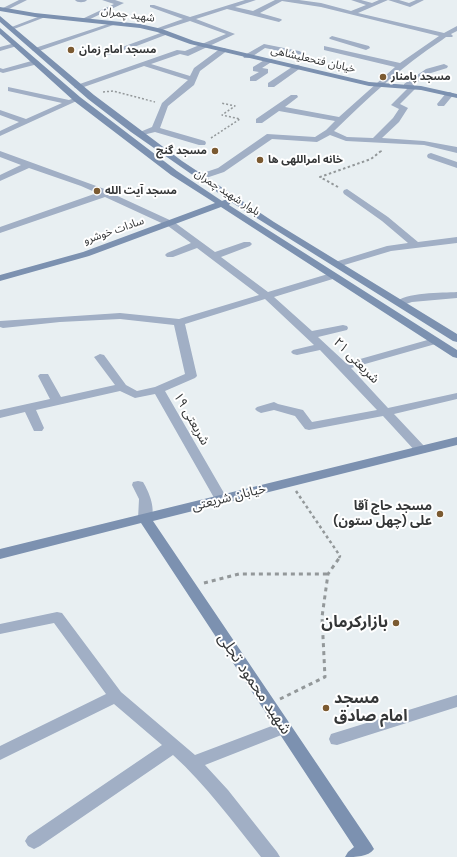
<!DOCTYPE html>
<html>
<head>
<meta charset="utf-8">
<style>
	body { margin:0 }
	canvas { display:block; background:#e8eff2 }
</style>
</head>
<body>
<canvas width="457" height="857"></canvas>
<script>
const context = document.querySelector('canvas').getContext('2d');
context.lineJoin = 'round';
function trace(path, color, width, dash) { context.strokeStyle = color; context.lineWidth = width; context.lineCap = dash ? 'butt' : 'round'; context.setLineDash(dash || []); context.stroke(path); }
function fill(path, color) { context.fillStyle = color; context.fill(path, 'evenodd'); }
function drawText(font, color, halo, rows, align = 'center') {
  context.font = font + ' "DM Sans","Noto Sans Arabic",sans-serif'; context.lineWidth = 4; context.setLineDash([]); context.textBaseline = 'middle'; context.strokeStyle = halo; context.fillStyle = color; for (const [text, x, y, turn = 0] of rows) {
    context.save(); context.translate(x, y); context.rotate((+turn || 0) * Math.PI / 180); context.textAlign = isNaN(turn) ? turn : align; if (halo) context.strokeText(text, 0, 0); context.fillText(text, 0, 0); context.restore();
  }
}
const pathFar3 = new Path2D(`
	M 103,92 L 113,91 L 155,102
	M 211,138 L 240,119 L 222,115 L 235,106 L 221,103`);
const pathFar2 = new Path2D(`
	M 338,187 L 320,177 L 371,159 L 381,151 L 380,150`);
const pathFar1 = new Path2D(`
	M 296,491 L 340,556 L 339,558`);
const path = new Path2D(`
	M 204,583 L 239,574 L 328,574
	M 280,699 L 325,677 L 322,617 L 328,574 L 340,557`);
const street = new Path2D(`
	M 19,0 L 27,0 L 5,11 L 0,10 L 1,9 Z
	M 75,0 L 87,0 C 85,3 77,3 75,0 Z
	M 102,0 L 115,0 L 124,3 L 86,21 L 82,21 L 82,19 L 114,4 Z
	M 245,0 L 256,0 L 235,7 L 253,11 L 275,0 L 299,0 L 321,3 L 351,11 L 366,5 L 351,0 L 361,0 L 372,3 L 379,0 L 399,0 L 409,3 L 416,0 L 424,0 L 410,7 L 388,0 L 358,13 L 444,33 L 457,26 L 457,31 L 451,34 L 453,36 L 452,37 L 446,37 L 442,40 C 402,66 368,98 334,131 L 347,137 L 373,138 L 393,118 L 399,109 L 391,105 L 408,88 L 404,88 L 404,84 L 426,69 L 444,64 L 448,66 L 447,68 L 431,73 L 413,85 L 417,87 L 400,104 L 408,108 L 399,122 L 382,138 L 424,141 L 457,147 L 457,153 L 424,145 L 346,141 L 330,135 L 317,142 L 272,139 L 224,172 L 203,179 L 197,179 L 196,177 L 197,175 L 218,168 L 267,134 L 315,137 L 326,130 L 335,121 L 279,111 L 262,123 L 256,123 L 256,119 L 291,95 L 297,95 L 298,97 L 285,107 L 339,117 L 395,67 L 324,50 L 324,46 L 400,63 L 439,36 L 321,7 L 282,1 L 260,13 L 281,19 L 282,20 L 279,22 L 227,9 L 196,19 L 235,34 L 188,56 L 180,54 L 151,64 L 190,76 L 194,68 L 221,48 L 224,48 L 228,50 L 200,71 L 194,85 L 168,106 L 160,128 L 205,141 L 206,143 L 205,145 L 199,145 L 155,132 L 139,136 L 135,134 L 152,127 L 162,103 L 188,80 L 144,66 L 81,88 L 75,88 L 74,86 L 177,50 L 185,51 L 226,34 L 190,21 L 159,31 L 155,31 L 155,29 L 183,19 L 150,7 L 150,5 L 154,5 L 190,17 Z
	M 43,15 L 48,16 L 14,29 L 9,28 Z
	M 114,22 L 119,23 L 39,51 L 33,51 L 32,49 Z
	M 166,31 L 168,32 L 168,34 L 113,55 L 107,55 L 106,53 Z
	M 332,36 L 369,46 L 370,48 L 366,50 L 330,39 L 329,38 Z
	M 15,43 L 19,45 L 17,46 L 0,51 L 0,47 Z
	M 264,44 L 299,51 L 303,53 L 299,55 L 265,48 L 250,58 L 244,58 L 243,56 Z
	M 266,59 L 272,59 L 273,61 L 262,68 L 268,69 L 268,73 L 256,81 L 250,81 L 250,77 L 259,72 L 253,71 L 253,67 Z
	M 35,60 L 39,62 L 38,64 L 3,73 L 0,72 L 0,68 L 3,69 Z
	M 295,65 L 298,65 L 302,67 L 274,87 L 268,87 L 268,83 Z
	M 8,87 L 69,100 L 77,97 L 81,99 L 0,136 L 0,131 L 19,122 L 0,115 L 0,110 L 26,119 L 62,103 L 8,91 Z
	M 447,92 L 450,92 L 454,94 L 444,106 L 438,106 L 437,104 Z
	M 0,151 L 110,191 L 111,193 L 174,222 L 215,252 L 244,242 L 250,242 L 252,244 L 250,246 L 221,257 L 268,292 L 328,274 L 336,274 L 337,276 L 336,278 L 274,297 L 312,331 L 343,325 L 347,326 L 348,328 L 347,330 L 318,337 L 346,363 L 431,339 L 439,339 L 440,341 L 439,343 L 351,368 L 388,408 L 457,393 L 457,399 L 394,414 L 425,447 L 427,450 L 425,453 L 417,453 L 383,416 L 309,430 L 305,429 L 295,416 L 274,410 L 261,413 L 257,411 L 255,409 L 257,407 L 274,402 L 278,404 L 303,410 L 312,422 L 377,410 L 320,350 L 297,355 L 293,354 L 291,352 L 293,350 L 314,345 L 265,299 L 185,324 L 197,376 L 195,378 L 165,391 L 228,500 L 227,503 L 222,504 L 217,503 L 155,394 L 135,398 L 120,391 L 36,410 L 44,428 L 42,431 L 34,431 L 25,412 L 0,418 L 0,410 L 50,399 L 38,376 L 40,374 L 48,374 L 61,397 L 115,385 L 94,357 L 100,354 L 104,355 L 126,385 L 137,391 L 155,387 L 185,374 L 174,325 L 120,319 L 60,322 L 3,328 L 0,327 L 0,321 L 120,313 L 179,319 L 259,295 L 197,248 L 173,257 L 167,257 L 165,255 L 167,253 L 191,243 L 168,226 L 105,197 L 0,233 L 0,227 L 97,193 L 81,186 L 29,168 L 0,181 L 0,175 L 21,165 L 0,157 Z
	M 431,153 L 457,162 L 457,168 L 428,158 L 427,156 L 428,154 Z
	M 347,189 L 388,217 L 418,242 L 457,237 L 457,243 L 391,251 L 341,266 L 335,266 L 333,264 L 335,262 L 387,246 L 408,243 L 382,221 L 344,194 L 343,192 L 344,190 Z
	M 457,292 L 457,298 L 412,302 L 400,306 L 395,303 C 404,292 443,293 457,292 Z
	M 138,481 L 143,482 C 149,492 157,510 150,522 L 145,523 L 140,522 L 138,519 L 139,499 L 132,485 L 133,482 Z
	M 57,612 L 62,613 L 121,692 L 195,755 L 277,724 L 283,722 L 289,724 L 291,728 L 289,732 L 205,765 L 228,790 L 277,852 L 280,857 L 261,857 C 233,822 206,785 173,755 L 40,846 L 34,849 L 28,846 L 25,841 L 28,836 L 162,745 L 114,704 L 0,760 L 0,746 L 106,694 L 54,623 L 0,634 L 0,624 Z
	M 457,695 L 457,707 L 337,745 L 331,744 L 329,739 L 331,734 Z`);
const secondary = new Path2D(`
	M 0,7 L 35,13 L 140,24 L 162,29 L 194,41 L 369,82 L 421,86 L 457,94 L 457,98 L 421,90 L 369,86 L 190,44 L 157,32 L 140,28 L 35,17 L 0,11 Z
	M 0,16 L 94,95 L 182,161 L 274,222 L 457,334 L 457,342 L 453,341 L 231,202 L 229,205 L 457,350 L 457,358 L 453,357 L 221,207 L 89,256 L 0,281 L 0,275 L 83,252 L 215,203 L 171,175 L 74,101 L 0,34 L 0,28 L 80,97 L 177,171 L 222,201 L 227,199 L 131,132 L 88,99 L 0,22 Z
	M 457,437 L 457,445 L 153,521 L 371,844 L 374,849 C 368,857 356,857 345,857 L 348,852 L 354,847 L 141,523 L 0,559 L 0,549 Z`);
const markers = [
	[71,50,4,"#7b5a31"],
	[383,77,4,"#7b5a31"],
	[215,151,4,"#7b5a31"],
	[260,160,4,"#7b5a31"],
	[97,191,4,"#7b5a31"],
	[440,514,4,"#7b5a31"],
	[396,623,4,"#7b5a31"],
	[326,708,4,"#7b5a31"]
];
const farStreetnames = [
	["شهید چمران",128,15,8],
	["خیابان فتحعلیشاهی",313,60,13],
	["بلوار شهید چمران",227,193,33],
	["سادات خوشرو",114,231,-19]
];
const farPoinames = [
	["مسجد امام زمان",79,50],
	["مسجد پامنار",391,77],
	["مسجد گنج",207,151,"right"],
	["خانه امراللهی ها",268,160],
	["مسجد آیت الله",105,191]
];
const streetNames = [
	["شریعتی ۲۱",356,361,45],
	["شریعتی ۱۹",191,419,60],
	["خیابان شریعتی",229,498,-14]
];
const poiNames = [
	["مسجد حاج آقا",432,507],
	["علی (چهل ستون)",432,522]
];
const nearPoinames = [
	["بازارکرمان",388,623],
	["مسجد",334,699,"left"],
	["امام صادق",334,717,"left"]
];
const nearStreetnames = [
	["شهید محمود تجلی",254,684,56]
];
trace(pathFar3, '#93989a', 1.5, [2, 2]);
trace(pathFar2, '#93989a', 2, [2.5, 2.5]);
trace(pathFar1, '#93989a', 2.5, [3, 3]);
trace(path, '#93989a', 3, [4, 4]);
fill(street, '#a1afc5');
fill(secondary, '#7c91b0');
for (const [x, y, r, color] of markers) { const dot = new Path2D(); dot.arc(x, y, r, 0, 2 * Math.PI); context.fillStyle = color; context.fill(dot); trace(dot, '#fff', 1.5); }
drawText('11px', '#343637', '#fff', farStreetnames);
drawText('bold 11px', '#343637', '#fff', farPoinames, 'left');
drawText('13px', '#343637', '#fff', streetNames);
drawText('bold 13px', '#343637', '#fff', poiNames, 'right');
drawText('bold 16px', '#343637', '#fff', nearPoinames, 'right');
drawText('16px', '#343637', '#fff', nearStreetnames);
</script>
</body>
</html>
